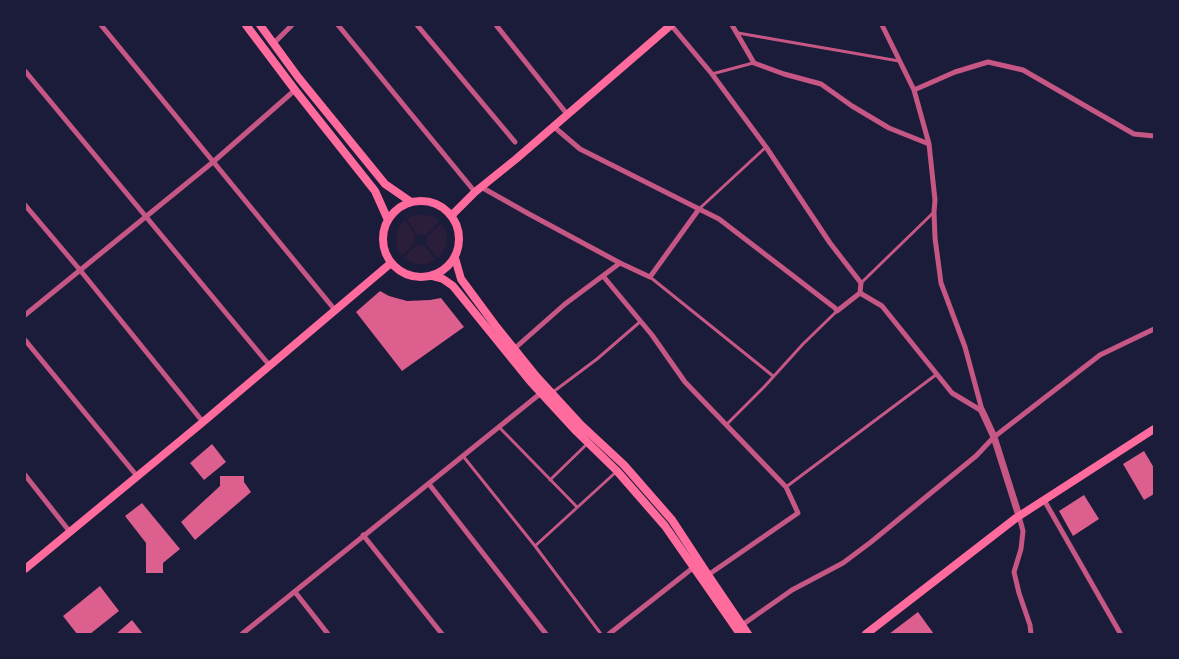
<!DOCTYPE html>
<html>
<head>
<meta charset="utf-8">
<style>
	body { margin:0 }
	#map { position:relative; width:1179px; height:659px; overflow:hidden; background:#1b1b3a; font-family:"DejaVu Sans",sans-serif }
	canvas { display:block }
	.frame { position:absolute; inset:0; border:26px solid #1b1b3a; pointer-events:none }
</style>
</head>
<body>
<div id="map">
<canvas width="1179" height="659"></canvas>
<div class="frame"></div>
</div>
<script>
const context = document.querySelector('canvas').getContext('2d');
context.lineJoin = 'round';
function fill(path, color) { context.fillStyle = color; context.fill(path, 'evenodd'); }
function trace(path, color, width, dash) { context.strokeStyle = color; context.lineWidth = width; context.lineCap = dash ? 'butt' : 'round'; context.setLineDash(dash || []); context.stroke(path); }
const green = new Path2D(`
	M 421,214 L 435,217 L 439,222 L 425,236 L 421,234 L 417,235 L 407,219 L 415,215 Z
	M 405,220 L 416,236 L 414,239 L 415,243 L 402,256 C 393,244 394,230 405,220 Z
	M 441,224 C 451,234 447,249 438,258 L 426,244 L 427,240 L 426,237 Z
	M 417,245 L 420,246 L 424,245 L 435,259 C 425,267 414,265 403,258 Z`);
const building = new Path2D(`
	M 380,291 L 389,296 L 407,301 L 430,300 L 441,298 L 464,327 L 402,371 L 356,312 Z
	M 212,444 L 226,462 L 204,480 L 190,463 Z
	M 1144,451 L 1154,468 L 1154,494 L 1144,500 L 1123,464 Z
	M 220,476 L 244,476 L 244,482 L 251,492 L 195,540 L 181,522 L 220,486 Z
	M 1084,495 L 1099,519 L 1073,536 L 1059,511 Z
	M 142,503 L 180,549 L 163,563 L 163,573 L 146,573 L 146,543 L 125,516 Z
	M 100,586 L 119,611 L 90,634 L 77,634 L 63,616 Z
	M 918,612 L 934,634 L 889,634 Z
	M 132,620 L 143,634 L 116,634 Z`);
const service = new Path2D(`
	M 738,33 L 899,61
	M 712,74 L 753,63
	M 699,209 L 766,147
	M 650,277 L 773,376
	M 861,283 L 933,213
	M 553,392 L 597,359 L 641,321
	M 726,425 L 764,387 L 803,344 L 837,311
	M 499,427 L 577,507
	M 463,456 L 535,546 L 601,634
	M 550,480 L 587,444
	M 786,487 L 937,374
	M 535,546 L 616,472`);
const minor = new Path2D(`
	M 101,25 L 335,310
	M 338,25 L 475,192
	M 417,25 L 515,142
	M 496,25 L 567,114
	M 671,25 L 712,74 L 766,147 L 830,243 L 861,283 L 860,293
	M 732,25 L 754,63 L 784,74 L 821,84 L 852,106 L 889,128 L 929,144
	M 882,25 L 914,90 L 929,144 L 935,200 L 934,212 L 935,238 L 941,283 L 965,347 L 982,410
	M 274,43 L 292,25
	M 25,71 L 270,366
	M 914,90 L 955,72 L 988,62 L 1023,70 L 1134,134 L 1154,136
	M 553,126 L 580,149 L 719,219 L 835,308 L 837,311 L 860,293 L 882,306 L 952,393 L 982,411
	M 481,187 L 529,214 L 620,263 L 650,277 L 699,209
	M 25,205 L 80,270 L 203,422
	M 603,276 L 652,335 L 685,382 L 786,487 L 798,513 L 708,575
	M 25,315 L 213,162 L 295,90
	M 25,340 L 137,476
	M 514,349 L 565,304 L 620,263
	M 25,475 L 70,532
	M 429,484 L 546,634
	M 1044,500 L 1120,633
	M 1019,516 L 1023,531 L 1021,549 L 1014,572 L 1019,593 L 1030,625 L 1031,634
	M 363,535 L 442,634
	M 295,592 L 328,634
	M 742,625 L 792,590 L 843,563 L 871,542 L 976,456 L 994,437 L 1100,355 L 1154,329
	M 242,634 C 342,554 441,473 541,393
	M 609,634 L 694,567`);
const tertiary = new Path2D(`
	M 982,411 L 994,437 L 1019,516`);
const secondary = new Path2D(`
	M 246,25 L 295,90 L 375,191 L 388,220
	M 260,25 L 298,77 L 385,184 L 411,202
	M383 239a38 38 0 1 1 76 0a38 38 0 1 1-76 0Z
	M 452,215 L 475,192 L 516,159 L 671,25
	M 455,258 L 461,279 L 495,325 L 536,376 L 581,425 L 624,465 L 672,520 L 708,575 L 748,634
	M 432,276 L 443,279 L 453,286 L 530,381 L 576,431 L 617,471 L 665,526 L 740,634
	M 25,569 L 203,422 L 391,263
	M 866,634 L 1016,518 L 1154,429`);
fill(green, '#2a1e3b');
fill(building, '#dd5f8e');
trace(service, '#c65784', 3);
trace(minor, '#c65784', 5);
trace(tertiary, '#c65784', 7);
trace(secondary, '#ff6b9d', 8);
</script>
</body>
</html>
